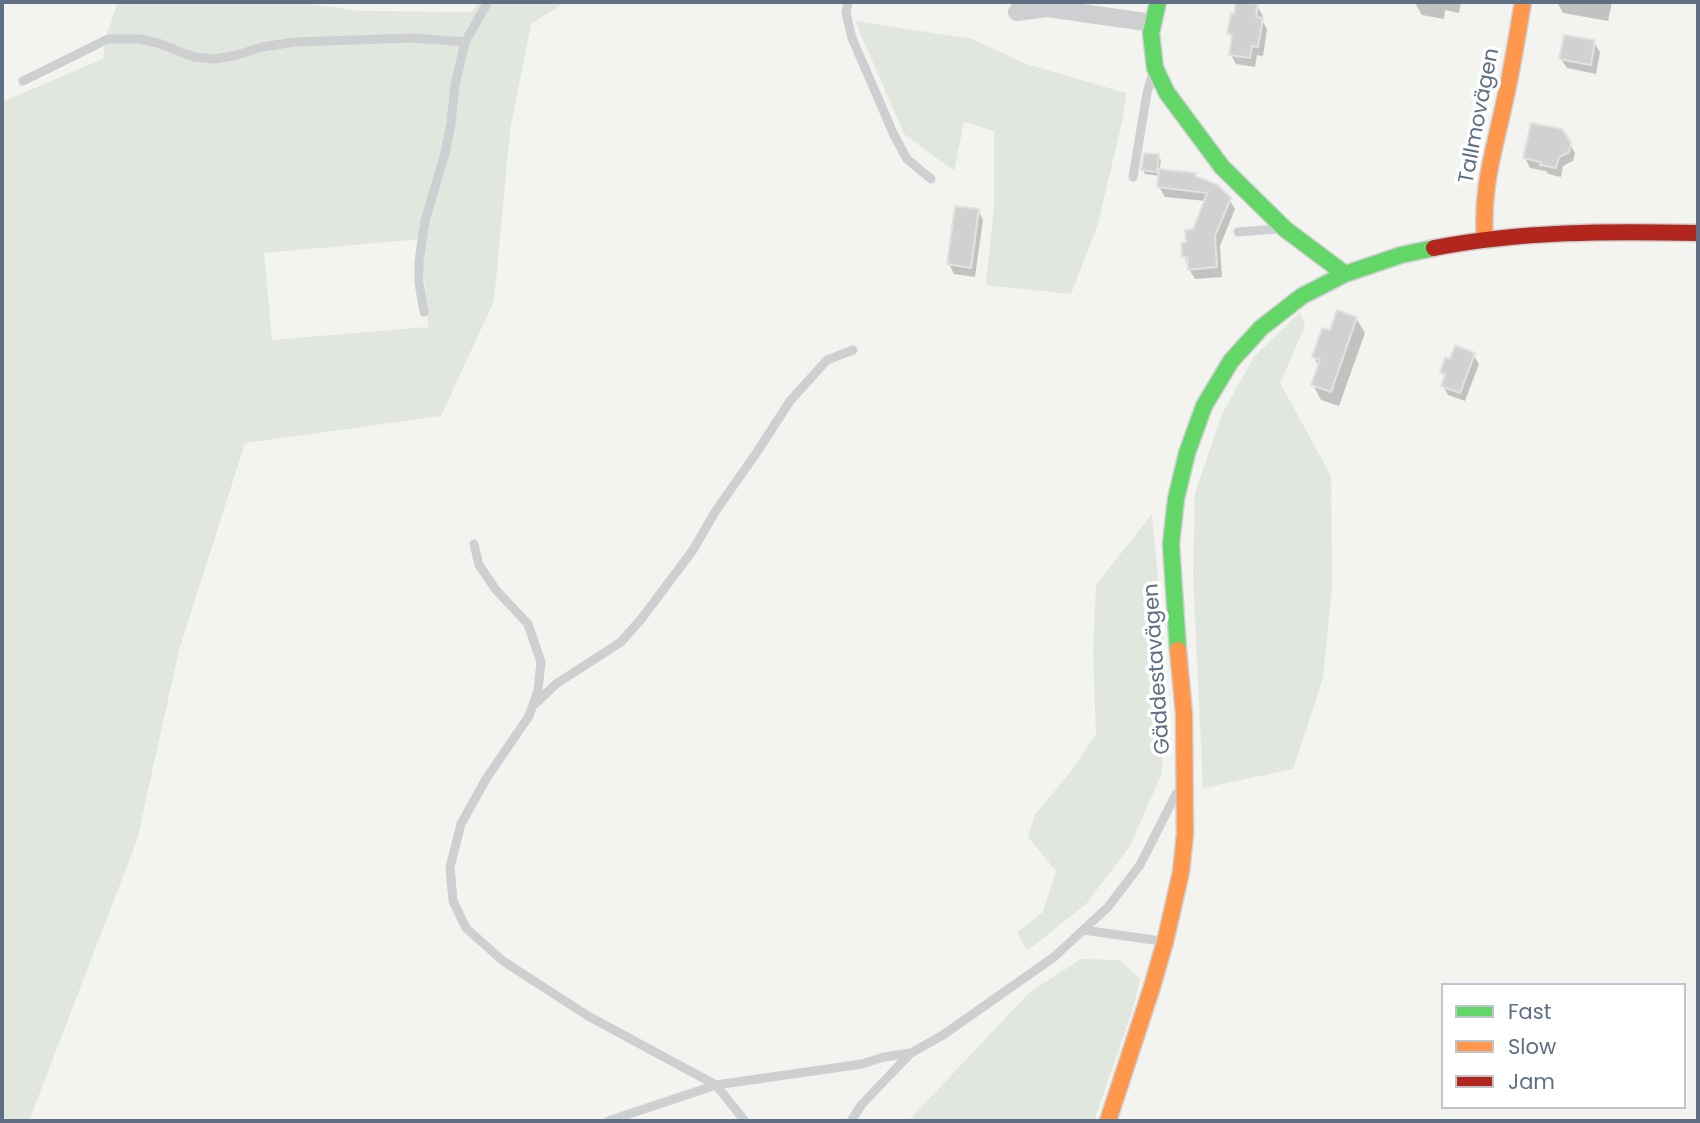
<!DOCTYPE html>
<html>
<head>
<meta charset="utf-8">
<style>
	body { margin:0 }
	#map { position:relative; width:1700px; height:1123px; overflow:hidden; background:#f3f3f0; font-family:Poppins,sans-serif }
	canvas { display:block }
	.frame { position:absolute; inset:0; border:4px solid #606f83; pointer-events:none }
	.legend { position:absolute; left:1441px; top:983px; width:245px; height:126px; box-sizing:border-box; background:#fff; border:2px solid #bfc5cd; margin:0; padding:9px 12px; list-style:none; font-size:21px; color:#606f83 }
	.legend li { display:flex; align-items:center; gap:14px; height:35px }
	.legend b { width:35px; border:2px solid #bfc5cd }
</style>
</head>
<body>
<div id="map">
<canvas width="1700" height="1123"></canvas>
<div class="frame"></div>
<ul class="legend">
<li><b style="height:9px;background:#63d668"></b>Fast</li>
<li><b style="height:9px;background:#ff974d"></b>Slow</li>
<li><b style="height:9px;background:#b3261e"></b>Jam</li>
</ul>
</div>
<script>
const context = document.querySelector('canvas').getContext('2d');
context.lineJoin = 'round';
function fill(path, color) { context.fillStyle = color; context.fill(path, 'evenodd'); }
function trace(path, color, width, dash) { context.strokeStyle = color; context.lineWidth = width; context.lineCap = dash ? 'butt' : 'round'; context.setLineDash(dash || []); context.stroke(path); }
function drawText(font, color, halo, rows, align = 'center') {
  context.font = font + ' Poppins,sans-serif'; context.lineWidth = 7; context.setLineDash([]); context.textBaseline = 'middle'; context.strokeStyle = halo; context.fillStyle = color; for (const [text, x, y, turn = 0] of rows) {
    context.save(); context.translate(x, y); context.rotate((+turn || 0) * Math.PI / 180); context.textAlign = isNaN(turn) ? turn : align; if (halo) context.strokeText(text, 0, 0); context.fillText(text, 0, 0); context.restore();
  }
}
const green = new Path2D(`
	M 118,2 L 298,2 L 359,11 L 472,12 L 479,2 L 566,2 L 531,24 L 510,130 L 494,301 L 441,416 L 245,443 L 179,650 L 137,840 L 29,1121 L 2,1121 L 2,102 L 103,59 L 107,34 ZM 421,239 L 428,327 L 272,340 L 264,253 Z
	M 855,21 L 972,39 L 1026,64 L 1126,93 L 1123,117 L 1098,224 L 1071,294 L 986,285 L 994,206 L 994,131 L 964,122 L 954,171 L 904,134 Z
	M 1300,312 L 1305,326 L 1280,383 L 1331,476 L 1332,585 L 1323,678 L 1293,769 L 1203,788 L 1193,575 L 1195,493 L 1222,414 L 1254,357 Z
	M 1152,514 L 1166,661 L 1162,773 L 1130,846 L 1086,904 L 1027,951 L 1017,932 L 1043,912 L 1056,871 L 1028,837 L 1035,815 L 1071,771 L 1096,735 L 1093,654 L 1096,585 Z
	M 1081,959 L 1120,960 L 1140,979 L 1132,1012 L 1094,1121 L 908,1121 L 1030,992 Z`);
const shadow = new Path2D(`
	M 1417,2 L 1461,2 L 1459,13 L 1445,10 L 1444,19 L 1422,15 L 1416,5 Z
	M 1557,2 L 1612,2 L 1608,21 L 1563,13 Z
	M 1257,6 L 1263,16 L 1262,20 L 1267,29 L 1263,56 L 1257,55 L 1255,67 L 1236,64 L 1231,55 L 1233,40 L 1229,33 Z
	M 1594,42 L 1600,52 L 1596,74 L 1567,68 L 1561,59 Z
	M 1569,143 L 1575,153 L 1573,161 L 1563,166 L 1561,177 L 1548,174 L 1546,171 L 1530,168 L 1525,158 Z
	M 1158,156 L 1161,160 L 1159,171 L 1195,175 L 1197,178 L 1229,199 L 1235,209 L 1220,246 L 1222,277 L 1195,279 L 1189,269 L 1184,256 L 1206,201 L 1165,197 L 1159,187 L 1160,176 L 1145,174 L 1143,170 Z
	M 978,210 L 983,220 L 975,277 L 954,274 L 949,264 Z
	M 1356,318 L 1365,333 L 1339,406 L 1321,400 L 1313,385 L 1319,367 L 1314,357 L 1331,333 Z
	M 1473,354 L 1479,364 L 1465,401 L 1448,395 L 1443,386 L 1445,378 L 1441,372 Z`);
const building = new Path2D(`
	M 1236,2 L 1258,4 L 1256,17 L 1263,18 L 1258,47 L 1252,46 L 1250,58 L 1229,55 L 1232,34 L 1227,34 L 1231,13 L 1234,14 Z
	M 1564,35 L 1595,40 L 1591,65 L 1559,59 Z
	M 1531,123 L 1562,129 L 1571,142 L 1569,152 L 1559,157 L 1556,168 L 1540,165 L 1541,162 L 1523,158 Z
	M 1144,153 L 1159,154 L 1157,172 L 1141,170 Z
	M 1159,169 L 1196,173 L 1195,176 L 1218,185 L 1231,198 L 1215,236 L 1217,267 L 1188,270 L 1187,257 L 1182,257 L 1181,243 L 1186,242 L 1185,230 L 1193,229 L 1207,193 L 1157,187 Z
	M 955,206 L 979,209 L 971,268 L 947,264 Z
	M 1337,310 L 1357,317 L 1331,392 L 1311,385 L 1320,360 L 1312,357 L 1322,328 L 1330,330 Z
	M 1455,345 L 1475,353 L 1460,393 L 1441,386 L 1445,374 L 1440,372 L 1445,357 L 1450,359 Z`);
const lane = new Path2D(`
	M 848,2 L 846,13 L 852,38 L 894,135 L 907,159 L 931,179
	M 23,81 L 108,39 L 139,39 L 158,43 L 194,57 L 215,59 L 237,55 L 262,47 L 295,42 L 413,38 L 465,42 L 488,2
	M 1133,177 L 1147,93 L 1152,76
	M 1238,232 L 1276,229
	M 424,312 L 419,283 L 419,261 L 425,221 L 445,153 L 451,124 L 455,85 L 465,42
	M 474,544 L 479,565 L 496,590 L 528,624 L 541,662 L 538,690 L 529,716 L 486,779 L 461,824 L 450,867 L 453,901 L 466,928 L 503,961 L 588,1016 L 716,1085 L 745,1121
	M 534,705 L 556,684 L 621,642 L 642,618 L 693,550 L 715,512 L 757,452 L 790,401 L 827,360 L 853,350
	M 1083,930 L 1161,941
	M 608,1121 L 716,1085 L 862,1064 L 884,1057 L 911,1053
	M 851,1121 L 862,1104 L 911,1053 L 943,1035 L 1054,957 L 1108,907 L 1140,865 L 1176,794`);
const street = new Path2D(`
	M 1017,12 L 1047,8 L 1153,23`);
const fast = new Path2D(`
	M 1158,2 L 1151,33 L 1155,68 L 1167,93 L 1222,167 L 1285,229 L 1345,274
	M 1178,650 L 1171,544 L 1176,499 L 1187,453 L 1204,406 L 1231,361 L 1261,328 L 1302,296 L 1345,274 L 1401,255 L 1434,248`);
const slow = new Path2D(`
	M 1485,239 C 1481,190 1494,151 1504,104 C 1512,71 1517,36 1523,2
	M 1108,1121 L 1151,990 L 1165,942 L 1181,872 L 1185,834 L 1184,714 L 1178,650`);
const jam = new Path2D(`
	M 1434,248 C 1521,231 1609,231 1698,233`);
const streetNames = [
	["Tallmovägen",1480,116,-79],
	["Gäddestavägen",1158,669,-94]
];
fill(green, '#e1e6de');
fill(shadow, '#0003');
fill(building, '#d0d1d1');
trace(building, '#e2e2e1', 2);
trace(fast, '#cfd0d1', 19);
trace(slow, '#cfd0d1', 19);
trace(jam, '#cfd0d1', 19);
trace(lane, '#cecfd0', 9);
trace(street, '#cecfd0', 18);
trace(fast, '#63d668', 16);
trace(slow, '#ff974d', 16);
trace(jam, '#b3261e', 16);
drawText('21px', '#606f83', '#fff', streetNames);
</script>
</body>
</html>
